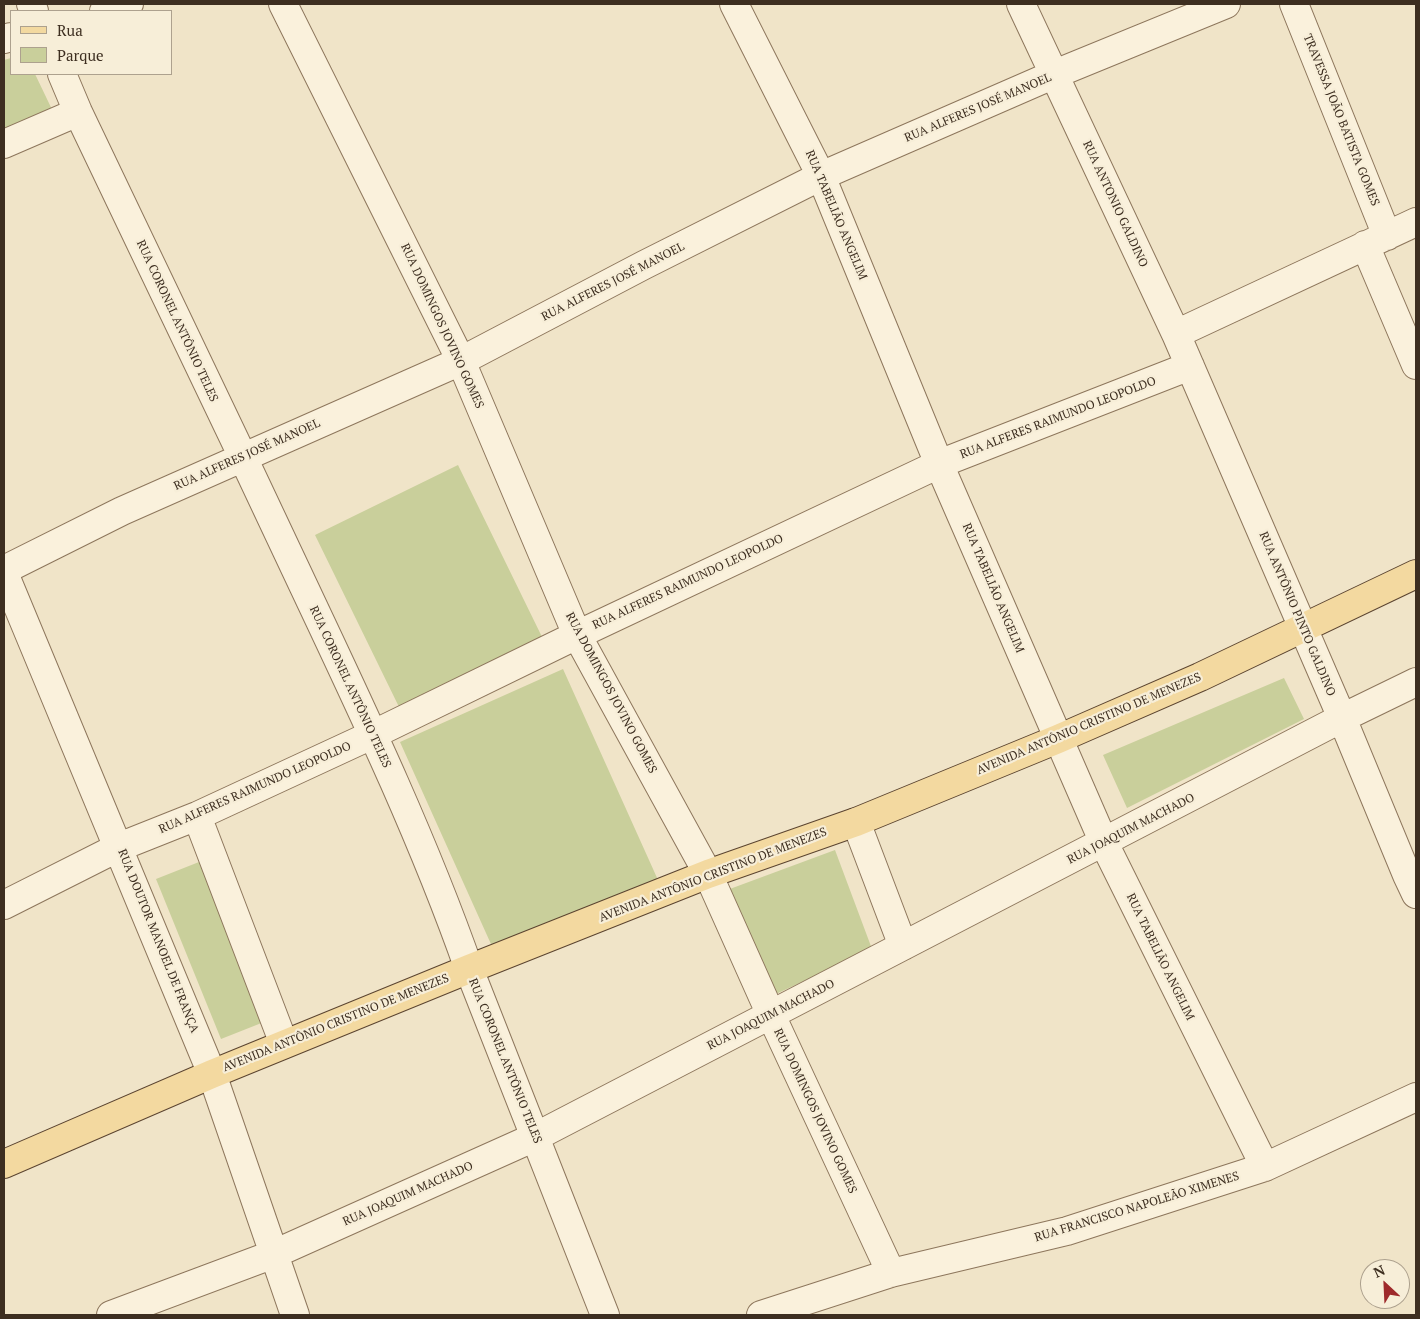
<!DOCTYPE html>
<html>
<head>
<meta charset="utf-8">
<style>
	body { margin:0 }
	#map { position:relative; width:1420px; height:1319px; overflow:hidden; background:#f0e4c8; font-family:"PT Serif",serif }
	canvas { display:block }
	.frame { position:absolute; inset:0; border:5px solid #3d2e20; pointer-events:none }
	.legend { position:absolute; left:10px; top:10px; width:162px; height:65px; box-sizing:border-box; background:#f7eed8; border:1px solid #ada18e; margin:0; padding:6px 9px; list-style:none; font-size:15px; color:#3d2e20 }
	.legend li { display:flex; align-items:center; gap:10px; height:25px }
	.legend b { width:25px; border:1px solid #ada18e }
	.north { position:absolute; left:1360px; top:1259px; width:50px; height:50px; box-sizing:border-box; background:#f7eed8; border:1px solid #ada18e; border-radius:50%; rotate:335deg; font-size:14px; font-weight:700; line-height:20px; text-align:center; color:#3d2e20 }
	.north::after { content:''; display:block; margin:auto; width:18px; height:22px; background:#9e2a2b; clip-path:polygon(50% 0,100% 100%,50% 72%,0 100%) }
</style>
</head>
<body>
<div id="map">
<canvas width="1420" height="1319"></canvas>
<div class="frame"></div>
<ul class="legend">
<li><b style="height:6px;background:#f3d9a0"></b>Rua</li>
<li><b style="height:14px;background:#c9cf9b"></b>Parque</li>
</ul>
<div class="north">N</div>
</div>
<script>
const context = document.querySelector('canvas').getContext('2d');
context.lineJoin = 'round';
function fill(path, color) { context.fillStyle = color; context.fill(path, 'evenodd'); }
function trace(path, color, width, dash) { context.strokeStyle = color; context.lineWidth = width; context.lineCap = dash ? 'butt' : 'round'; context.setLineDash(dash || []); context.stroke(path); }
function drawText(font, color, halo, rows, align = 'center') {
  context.font = font + ' "PT Serif",serif'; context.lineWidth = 4.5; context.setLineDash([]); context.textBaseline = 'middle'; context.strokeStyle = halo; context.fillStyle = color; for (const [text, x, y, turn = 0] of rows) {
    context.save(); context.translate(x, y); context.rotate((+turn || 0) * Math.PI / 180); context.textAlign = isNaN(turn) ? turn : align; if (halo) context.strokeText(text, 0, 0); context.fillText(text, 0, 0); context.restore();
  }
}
const green = new Path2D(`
	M 11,58 L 11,74 L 35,74 L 58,122 L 4,147 L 4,60 Z
	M 458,465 L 543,639 L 400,709 L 315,535 Z
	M 563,669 L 658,880 L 495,953 L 400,742 Z
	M 1284,678 L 1304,719 L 1127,808 L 1103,755 Z
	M 835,850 L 872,949 L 776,994 L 719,893 Z
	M 199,862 L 264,1022 L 221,1039 L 156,879 Z`);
const minor = new Path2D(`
	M 31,4 L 34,11
	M 283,4 L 461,361 L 577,635 L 708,874 L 771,1015 L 891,1273
	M 734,4 L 821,176 L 939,464 L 1104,843 L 1265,1167
	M 1021,4 L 1176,334 L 1342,718 L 1407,875 L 1416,894
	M 1294,4 L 1387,236
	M 104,11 L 129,4
	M 4,39 L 11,37
	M 62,74 L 78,112 C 153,270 230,428 304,587 C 363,712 423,838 469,969 L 605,1315
	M 4,144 L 78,112
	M 1365,245 L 1416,365
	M 1176,334 L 1416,222
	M 4,570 L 122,511 L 461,361 L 644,265 L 821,176 L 1055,74 L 1226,4
	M 4,573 L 212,1074 L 295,1315
	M 197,816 L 284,1044
	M 856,822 L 903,946
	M 4,905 L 119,847 L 197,816 L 374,734 L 577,635 L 939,464 L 1190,366
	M 111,1315 L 274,1254 L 535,1137 L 1342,718 L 1416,682
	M 761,1315 L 891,1273 L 1067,1231 L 1265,1167 L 1416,1097`);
const primary = new Path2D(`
	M 4,1164 L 212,1074 L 469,969 L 708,874 L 856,822 L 1058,739 L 1200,677 L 1416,574`);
const streetNames = [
	["RUA ALFERES JOSÉ MANOEL",978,108,-23],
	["TRAVESSA JOÃO BATISTA GOMES",1341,120,68],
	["RUA ANTONIO GALDINO",1115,204,65],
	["RUA TABELIÃO ANGELIM",836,215,67],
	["RUA ALFERES JOSÉ MANOEL",613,282,-27],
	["RUA CORONEL ANTÔNIO TELES",177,321,65],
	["RUA DOMINGOS JOVINO GOMES",442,326,65],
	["RUA ALFERES RAIMUNDO LEOPOLDO",1058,418,-21],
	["RUA ALFERES JOSÉ MANOEL",247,455,-24],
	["RUA ALFERES RAIMUNDO LEOPOLDO",688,582,-25],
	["RUA TABELIÃO ANGELIM",993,588,67],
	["RUA ANTÔNIO PINTO GALDINO",1297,614,67],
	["RUA CORONEL ANTÔNIO TELES",350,687,65],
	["RUA DOMINGOS JOVINO GOMES",611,693,62],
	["AVENIDA ANTÔNIO CRISTINO DE MENEZES",1089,724,-23],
	["RUA ALFERES RAIMUNDO LEOPOLDO",255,788,-24],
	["RUA JOAQUIM MACHADO",1131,829,-27],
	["AVENIDA ANTÔNIO CRISTINO DE MENEZES",713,875,-21],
	["RUA DOUTOR MANOEL DE FRANÇA",158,941,68],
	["RUA TABELIÃO ANGELIM",1160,957,64],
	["RUA JOAQUIM MACHADO",771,1015,-27],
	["AVENIDA ANTÔNIO CRISTINO DE MENEZES",336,1023,-22],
	["RUA CORONEL ANTÔNIO TELES",505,1061,68],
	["RUA DOMINGOS JOVINO GOMES",815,1111,65],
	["RUA JOAQUIM MACHADO",408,1194,-24],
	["RUA FRANCISCO NAPOLEÃO XIMENES",1137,1207,-17]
];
fill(green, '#c9cf9b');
trace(minor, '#8d765c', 30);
trace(primary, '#5b4430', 30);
trace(minor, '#faf1dc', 28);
trace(primary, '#f3d9a0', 28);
drawText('12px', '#3d2e20', '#f7eed8', streetNames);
</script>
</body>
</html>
